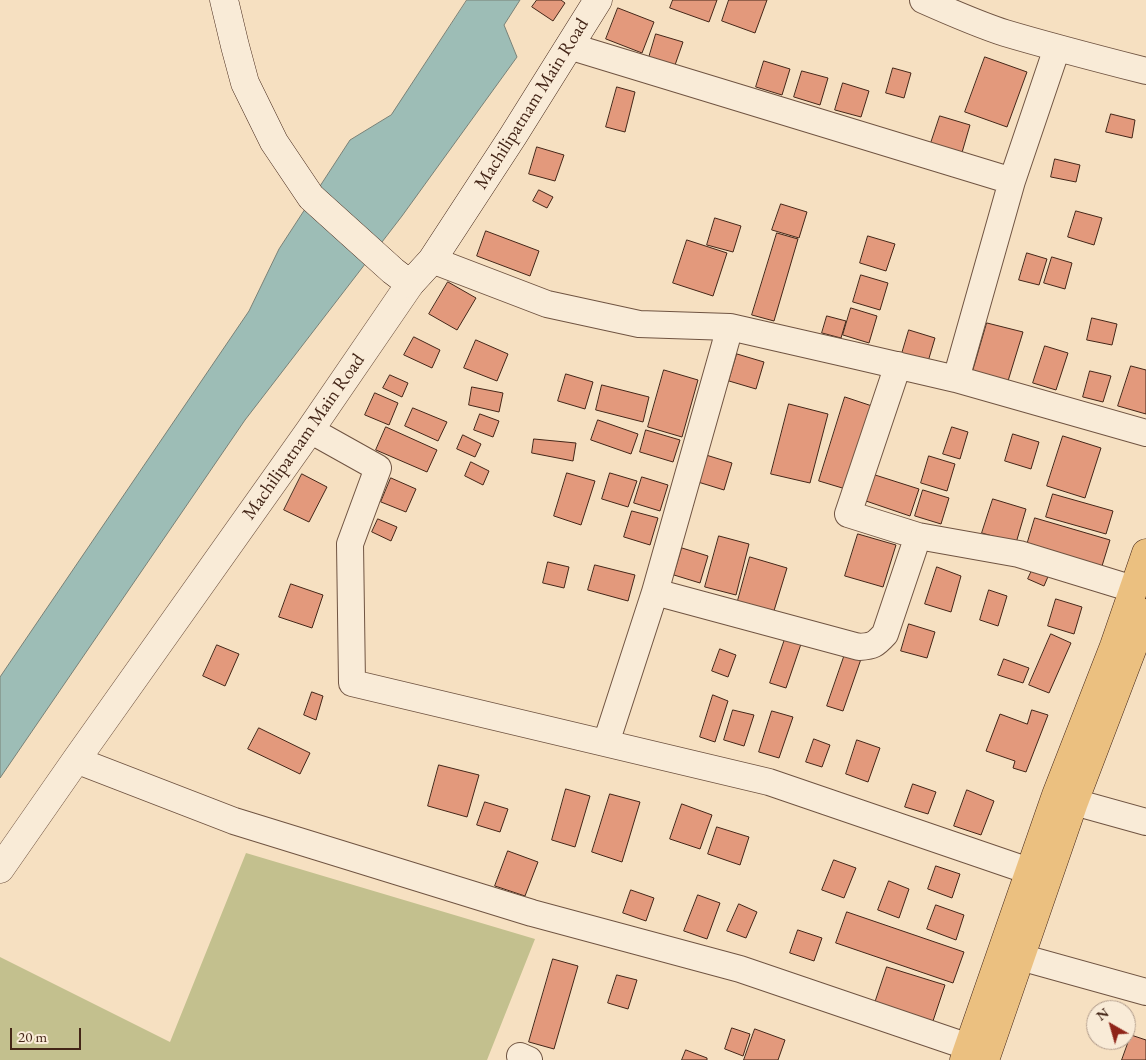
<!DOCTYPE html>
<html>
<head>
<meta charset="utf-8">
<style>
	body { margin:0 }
	#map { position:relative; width:1146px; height:1060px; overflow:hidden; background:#f6e0c1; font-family:"EB Garamond",serif }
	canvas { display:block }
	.north { position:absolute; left:1086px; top:1000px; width:50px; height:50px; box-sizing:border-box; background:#f9ebd7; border:1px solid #b19c8b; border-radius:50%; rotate:322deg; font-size:14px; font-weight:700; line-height:20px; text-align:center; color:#442618 }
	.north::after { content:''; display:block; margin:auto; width:18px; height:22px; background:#8f2418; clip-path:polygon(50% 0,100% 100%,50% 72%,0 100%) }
	.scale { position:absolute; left:10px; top:1028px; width:71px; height:22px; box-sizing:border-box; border:2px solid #442618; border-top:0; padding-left:6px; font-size:15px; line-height:18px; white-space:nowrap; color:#442618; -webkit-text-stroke:4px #f9ebd7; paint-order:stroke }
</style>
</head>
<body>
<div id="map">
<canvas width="1146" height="1060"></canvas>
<div class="north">N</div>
<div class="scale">20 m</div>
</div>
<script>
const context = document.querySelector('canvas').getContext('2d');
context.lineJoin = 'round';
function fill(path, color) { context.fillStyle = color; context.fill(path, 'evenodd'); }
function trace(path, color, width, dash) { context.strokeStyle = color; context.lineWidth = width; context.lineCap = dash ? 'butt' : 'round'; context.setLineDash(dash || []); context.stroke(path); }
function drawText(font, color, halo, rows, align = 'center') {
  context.font = font + ' "EB Garamond",serif'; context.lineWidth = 4; context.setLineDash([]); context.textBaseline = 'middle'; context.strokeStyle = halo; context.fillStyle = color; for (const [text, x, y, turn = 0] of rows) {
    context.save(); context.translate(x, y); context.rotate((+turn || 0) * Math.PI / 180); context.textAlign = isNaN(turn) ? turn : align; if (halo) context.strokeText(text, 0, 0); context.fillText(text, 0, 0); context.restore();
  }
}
const green = new Path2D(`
	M 246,853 L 535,939 L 487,1060 L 0,1060 L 0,957 L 170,1042 Z`);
const water = new Path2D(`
	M 467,0 L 520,0 L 504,25 L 517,57 L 402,216 L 245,420 L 0,778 L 0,677 L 249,311 L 279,249 L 350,140 L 391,115 Z`);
const building = new Path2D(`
	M 537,0 L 561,0 L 565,3 L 553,21 L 532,7 Z
	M 673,0 L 717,0 L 709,22 L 670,8 Z
	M 729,0 L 767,0 L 755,33 L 722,21 Z
	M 618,8 L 654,22 L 642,53 L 606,39 Z
	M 656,34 L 683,42 L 674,68 L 648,61 Z
	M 985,57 L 1027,72 L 1007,127 L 965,112 Z
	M 764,61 L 790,69 L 782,95 L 756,87 Z
	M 893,68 L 911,73 L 904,98 L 886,93 Z
	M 802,71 L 828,78 L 820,105 L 794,97 Z
	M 843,83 L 869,91 L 861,117 L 835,110 Z
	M 617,87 L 635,92 L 625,132 L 606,127 Z
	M 1111,114 L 1135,120 L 1132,138 L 1106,132 Z
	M 940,116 L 970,125 L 961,156 L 930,146 Z
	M 537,147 L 564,155 L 555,181 L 529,174 Z
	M 1055,159 L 1080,165 L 1076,182 L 1051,177 Z
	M 539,190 L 553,197 L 547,208 L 533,201 Z
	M 781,204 L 807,212 L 799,238 L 772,230 Z
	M 1076,211 L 1102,218 L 1094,245 L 1068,237 Z
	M 715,218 L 741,226 L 733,252 L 707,245 Z
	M 486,231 L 539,251 L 530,276 L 477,256 Z
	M 777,233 L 798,239 L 774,321 L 752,315 Z
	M 868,236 L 895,244 L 886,271 L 860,263 Z
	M 687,240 L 727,253 L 713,296 L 673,283 Z
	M 1027,253 L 1047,259 L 1039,285 L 1019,280 Z
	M 1052,257 L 1072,263 L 1065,289 L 1044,283 Z
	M 861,275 L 888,283 L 880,310 L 853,302 Z
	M 448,282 L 476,298 L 457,330 L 429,314 Z
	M 851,308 L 877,316 L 869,343 L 843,335 Z
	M 827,316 L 846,321 L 841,338 L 822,333 Z
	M 1092,318 L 1117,324 L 1112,345 L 1087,340 Z
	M 987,323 L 1023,332 L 1008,381 L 973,371 Z
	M 909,330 L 935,338 L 927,365 L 901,357 Z
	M 414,337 L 440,350 L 432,368 L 404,355 Z
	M 476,340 L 508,354 L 497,381 L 464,368 Z
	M 1045,346 L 1068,353 L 1056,390 L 1033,383 Z
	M 737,354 L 764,362 L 756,389 L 729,381 Z
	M 1131,366 L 1146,370 L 1146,414 L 1118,406 Z
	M 664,370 L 698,380 L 682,437 L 648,427 Z
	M 1090,371 L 1111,376 L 1103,402 L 1083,397 Z
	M 566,374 L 593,382 L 585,409 L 558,401 Z
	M 390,375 L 408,383 L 402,397 L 383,388 Z
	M 602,385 L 649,397 L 643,422 L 596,410 Z
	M 472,387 L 503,393 L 499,412 L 469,405 Z
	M 375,393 L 398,403 L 389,425 L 365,415 Z
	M 845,397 L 875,407 L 849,490 L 819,481 Z
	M 789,404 L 828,414 L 810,483 L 771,474 Z
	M 413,408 L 447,422 L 438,441 L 405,426 Z
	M 480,414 L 499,421 L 493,437 L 474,430 Z
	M 598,420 L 638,434 L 631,454 L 591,440 Z
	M 386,427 L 437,450 L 427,472 L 376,450 Z
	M 952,427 L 968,432 L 960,459 L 943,454 Z
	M 646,430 L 680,440 L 673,462 L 640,452 Z
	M 1013,434 L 1039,442 L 1031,469 L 1005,461 Z
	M 463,435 L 481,444 L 475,457 L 457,449 Z
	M 1063,436 L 1101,448 L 1085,498 L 1047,486 Z
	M 534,439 L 576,443 L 573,461 L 532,453 Z
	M 706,455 L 732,463 L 724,490 L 698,482 Z
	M 929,456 L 955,464 L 947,491 L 921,483 Z
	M 471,462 L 489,471 L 483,485 L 465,476 Z
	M 567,473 L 595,481 L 581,525 L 554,516 Z
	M 610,473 L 637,481 L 628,507 L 602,499 Z
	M 302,474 L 327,487 L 309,522 L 284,510 Z
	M 872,474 L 919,489 L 910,516 L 863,500 Z
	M 642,477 L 668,485 L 660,511 L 634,503 Z
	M 391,478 L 416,489 L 406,512 L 381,502 Z
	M 923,490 L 949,498 L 941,524 L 915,516 Z
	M 1053,494 L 1113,511 L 1106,534 L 1046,517 Z
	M 993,499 L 1026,509 L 1016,543 L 982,533 Z
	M 632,511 L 658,518 L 650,545 L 624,537 Z
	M 1035,518 L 1110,540 L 1102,566 L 1027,545 Z
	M 378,519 L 397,527 L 391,541 L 372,532 Z
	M 858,534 L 896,545 L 883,587 L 845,576 Z
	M 719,536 L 749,544 L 736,595 L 705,587 Z
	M 682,548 L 708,556 L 700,583 L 674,575 Z
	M 750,557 L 787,568 L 773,614 L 737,604 Z
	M 548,562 L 569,567 L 564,588 L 543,583 Z
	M 595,565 L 635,575 L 628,601 L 588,590 Z
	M 1034,566 L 1050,572 L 1044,586 L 1028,579 Z
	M 937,567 L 961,576 L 951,612 L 925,604 Z
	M 291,584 L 323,595 L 312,628 L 279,617 Z
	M 989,590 L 1007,596 L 998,626 L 980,620 Z
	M 1056,599 L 1082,607 L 1074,634 L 1048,626 Z
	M 909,624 L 935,632 L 927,658 L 901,651 Z
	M 1051,634 L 1071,643 L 1049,693 L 1029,685 Z
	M 785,639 L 801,644 L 786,688 L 770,683 Z
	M 217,645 L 239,654 L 225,686 L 203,676 Z
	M 720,649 L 736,655 L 728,677 L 712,671 Z
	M 845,654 L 861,659 L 843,711 L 827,706 Z
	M 1004,659 L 1029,668 L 1023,683 L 998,675 Z
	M 312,692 L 323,696 L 316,720 L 304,715 Z
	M 713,695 L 728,701 L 715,742 L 700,737 Z
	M 733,710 L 754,715 L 744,746 L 724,740 Z
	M 1032,710 L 1048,715 L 1026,772 L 1013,768 L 1015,761 L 986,751 L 1000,714 L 1027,724 Z
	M 772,711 L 793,717 L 779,758 L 759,752 Z
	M 259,728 L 310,753 L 300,774 L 248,749 Z
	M 814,739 L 830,745 L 822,767 L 806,762 Z
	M 857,740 L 880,748 L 868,782 L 846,774 Z
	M 439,765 L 479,775 L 467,817 L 428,806 Z
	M 913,784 L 936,792 L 928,814 L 905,807 Z
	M 566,789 L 590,796 L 575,847 L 552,840 Z
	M 967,790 L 994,801 L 981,835 L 954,826 Z
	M 610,794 L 640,802 L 622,862 L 592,852 Z
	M 485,802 L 508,809 L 500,832 L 477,825 Z
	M 682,804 L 712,815 L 700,849 L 670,839 Z
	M 717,827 L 749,837 L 740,865 L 708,854 Z
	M 508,851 L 538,862 L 525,896 L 495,886 Z
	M 834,860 L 856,868 L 844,898 L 822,890 Z
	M 936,866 L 960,874 L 952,898 L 928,889 Z
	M 889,881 L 909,889 L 899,918 L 878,910 Z
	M 631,890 L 654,898 L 646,921 L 623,913 Z
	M 698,895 L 720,903 L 707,939 L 684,931 Z
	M 739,904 L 757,912 L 746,938 L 727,931 Z
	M 936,905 L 964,915 L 956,940 L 927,929 Z
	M 847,912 L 964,952 L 953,983 L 836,943 Z
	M 798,930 L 822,938 L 814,961 L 790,953 Z
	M 553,959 L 578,966 L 554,1049 L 529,1042 Z
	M 887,967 L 945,985 L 933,1021 L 875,1003 Z
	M 617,975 L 637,980 L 628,1009 L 608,1003 Z
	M 732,1028 L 750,1034 L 743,1056 L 725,1049 Z
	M 755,1029 L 785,1040 L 778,1060 L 744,1060 Z
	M 1131,1035 L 1146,1040 L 1146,1060 L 1122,1060 Z
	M 686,1050 L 707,1058 L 707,1060 L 682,1060 Z`);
const minor = new Path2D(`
	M 923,0 C 950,12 977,24 1005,33 C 1052,47 1099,59 1146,71
	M 569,46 L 1012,181
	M 432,260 L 547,304 L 639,324 L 730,327 L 857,356 L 956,379 L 1146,433
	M 898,365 L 848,514 L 918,536
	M 956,379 L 1012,181 L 1057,48
	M 310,430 L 378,468 L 350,544 L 352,683 L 769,782 L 1029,871
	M 655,592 L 859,647 C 873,646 875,645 885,634 L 918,536 L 1019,554 L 1133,589
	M 606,743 L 655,592 L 730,327
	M 76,760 L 234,821 L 532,913 L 740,969 L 969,1047
	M 1074,802 L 1146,822
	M 1020,957 L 1146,992
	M 520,1056 L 529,1060`);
const tertiary = new Path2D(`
	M 0,869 L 76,760 L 310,430 L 410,284`);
const secondary = new Path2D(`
	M 224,0 L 235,46 L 245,83 L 274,142 L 311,197 L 393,271 L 410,284 L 432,260 L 513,136 L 598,0`);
const primary = new Path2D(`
	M 964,1060 L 1056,795 L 1114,646 L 1146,553
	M 985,1060 L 1074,802 L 1146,613`);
const streetNames = [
	["Machilipatnam Main Road",532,104,-58],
	["Machilipatnam Main Road",304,437,-55]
];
fill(green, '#c3c08e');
fill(water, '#9dbdb6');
trace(water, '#798177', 1);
fill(building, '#e3997c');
trace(building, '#442618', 1);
trace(minor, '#705442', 28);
trace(tertiary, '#705442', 29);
trace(secondary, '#442618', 29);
trace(primary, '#442618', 29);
trace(minor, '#f9ebd7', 26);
trace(tertiary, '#f9ebd7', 28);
trace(secondary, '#f9ebd7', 28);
trace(primary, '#ebc080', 28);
drawText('19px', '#442618', '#f9ebd7', streetNames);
</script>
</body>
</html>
